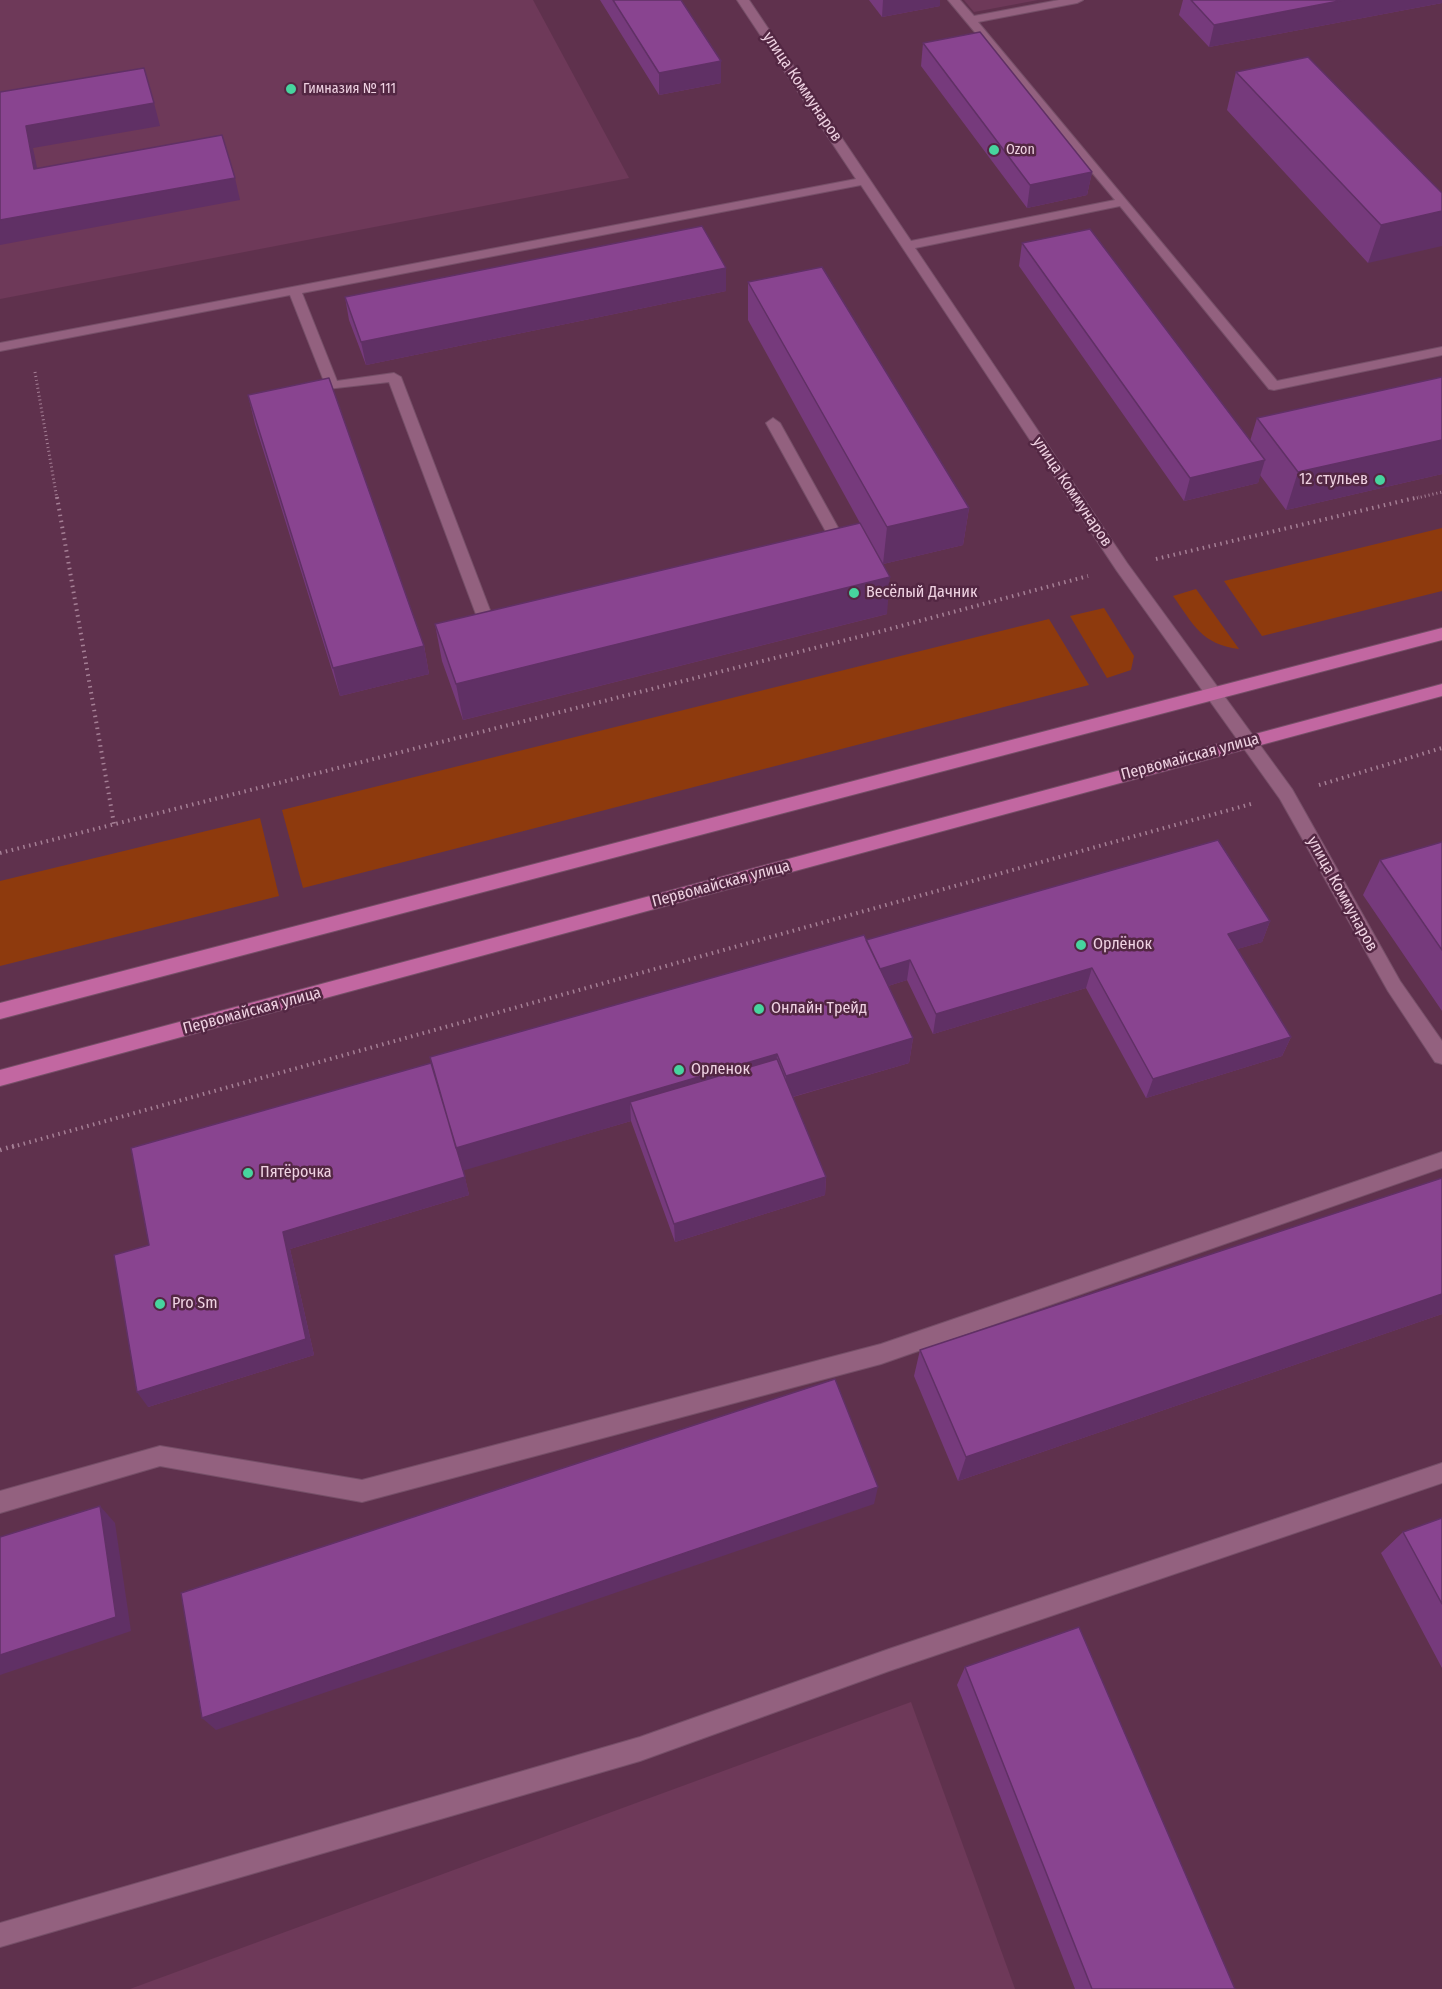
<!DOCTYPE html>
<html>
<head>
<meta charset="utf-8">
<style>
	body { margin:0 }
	canvas { display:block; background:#5f314d }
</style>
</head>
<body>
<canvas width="1442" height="1989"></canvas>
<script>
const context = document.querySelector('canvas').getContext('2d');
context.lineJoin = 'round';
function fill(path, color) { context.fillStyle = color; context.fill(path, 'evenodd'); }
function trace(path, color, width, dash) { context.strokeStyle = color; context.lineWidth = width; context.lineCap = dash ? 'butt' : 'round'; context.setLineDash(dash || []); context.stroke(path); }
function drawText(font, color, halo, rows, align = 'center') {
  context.font = font + ' "Fira Sans Condensed",sans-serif'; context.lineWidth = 5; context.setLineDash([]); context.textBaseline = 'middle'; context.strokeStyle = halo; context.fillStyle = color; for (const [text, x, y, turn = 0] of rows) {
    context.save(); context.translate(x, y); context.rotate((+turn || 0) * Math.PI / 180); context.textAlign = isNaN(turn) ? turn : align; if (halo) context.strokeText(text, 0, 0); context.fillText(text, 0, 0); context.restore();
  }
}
const built = new Path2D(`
	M 0,0 L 533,0 L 629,178 L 0,299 Z
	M 964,0 L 1038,0 L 974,12 Z
	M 911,1702 L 1015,1989 L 130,1989 Z`);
const green = new Path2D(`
	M 1442,528 L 1442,591 L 1262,636 L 1224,581 Z
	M 1196,589 L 1239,649 C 1201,644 1194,625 1173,596 Z
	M 1104,608 L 1134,656 L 1131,670 L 1107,678 L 1070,616 Z
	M 1049,619 L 1089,685 L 303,888 L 282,810 Z
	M 260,818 L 279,896 L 0,966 L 0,881 Z`);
const pathFar2 = new Path2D(`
	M 35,372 L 57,499
	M 1413,499 L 1442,492`);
const pathFar1 = new Path2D(`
	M 57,497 L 114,824
	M 1156,559 L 1419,497
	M 1319,785 L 1442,748
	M 0,853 L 882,631 L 1088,576
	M 12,1147 L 1251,804`);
const path = new Path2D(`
	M 0,1150 L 17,1145`);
const minor = new Path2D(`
	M 737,0 L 749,0 L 911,241 L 1115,200 L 948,0 L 960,0 L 974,16 L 1059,0 L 1083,0 L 1077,3 L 978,22 L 1277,381 L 1442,347 L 1442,355 L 1274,390 L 1269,389 L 1120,206 L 915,248 L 1127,563 L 1292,789 L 1400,981 L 1442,1041 L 1442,1064 L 1435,1062 L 1388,991 L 1280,799 L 1117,571 L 861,185 L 302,293 L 337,381 L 394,373 L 401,377 L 493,618 L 503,619 L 506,623 L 503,627 L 488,631 L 480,625 L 389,382 L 327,389 L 290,295 L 0,351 L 0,343 L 856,179 Z
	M 773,418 L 780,423 L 846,542 L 844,546 L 829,549 L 822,544 L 830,539 L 766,423 Z
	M 1442,1152 L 1442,1168 L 881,1364 L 362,1502 L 160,1466 L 0,1513 L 0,1491 L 160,1446 L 362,1480 L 881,1344 Z
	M 1442,1463 L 1442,1483 L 889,1671 L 640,1761 L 0,1947 L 0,1923 L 640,1737 L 889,1649 Z`);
const major = new Path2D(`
	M 1442,628 L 1442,640 L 0,1019 L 0,1003 Z
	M 1442,684 L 1442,696 L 0,1086 L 0,1070 Z`);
const wall = new Path2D(`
	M 600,0 L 681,0 L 721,83 L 659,95 Z
	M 869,0 L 940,0 L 940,6 L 882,17 Z
	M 1183,0 L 1442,0 L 1442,3 L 1209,47 L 1179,15 Z
	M 923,43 L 1092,172 L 1087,195 L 1027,208 L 921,66 Z
	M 1236,72 L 1442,193 L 1368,263 L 1227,110 Z
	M 1022,243 L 1250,441 L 1257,418 L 1442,377 L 1442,474 L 1286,510 L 1260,475 L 1258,483 L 1184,501 L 1019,266 Z
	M 748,282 L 969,508 L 963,545 L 883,564 L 887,614 L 463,720 L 442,661 L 435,624 L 860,523 L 748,320 Z
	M 726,291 L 366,365 L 349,320 L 345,297 Z
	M 248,395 L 424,646 L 429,674 L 340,696 L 255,424 Z
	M 1442,842 L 1442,1011 L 1363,895 L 1380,860 Z
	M 1270,921 L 1262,942 L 1237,949 L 1291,1037 L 1282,1056 L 1146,1098 L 1086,988 L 933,1034 L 907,980 L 888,986 L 913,1038 L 909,1063 L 793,1097 L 826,1177 L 825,1195 L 675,1242 L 631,1121 L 463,1170 L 469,1195 L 290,1249 L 314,1355 L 148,1407 L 149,1245 L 866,940 Z
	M 1442,1178 L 1442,1314 L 958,1481 L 914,1376 L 920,1350 Z
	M 1442,1518 L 1442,1668 L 1381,1553 L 1403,1532 Z
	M 965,1667 L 1235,1989 L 1075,1989 L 957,1685 Z`);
const shadedWall = new Path2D(`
	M 883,0 L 940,0 L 940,6 L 882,17 Z
	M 1344,0 L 1442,0 L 1442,3 L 1209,47 L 1214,25 Z
	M 721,61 L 721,83 L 659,95 L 659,73 Z
	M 154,103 L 160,126 L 33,148 L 42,192 L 34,169 L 26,126 Z
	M 1092,172 L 1087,195 L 1027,208 L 1030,185 Z
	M 235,178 L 240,200 L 0,245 L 0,220 Z
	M 1442,211 L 1442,246 L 1368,263 L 1381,225 Z
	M 726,268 L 726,291 L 366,365 L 361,342 Z
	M 1442,440 L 1442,474 L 1286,510 L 1298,472 Z
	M 1265,460 L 1258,483 L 1184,501 L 1190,478 Z
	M 969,508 L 963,545 L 883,564 L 887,527 Z
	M 890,577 L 887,614 L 463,720 L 456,684 Z
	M 424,646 L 429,674 L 340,696 L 333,668 Z
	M 1270,921 L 1262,942 L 1220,954 L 1228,934 Z
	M 910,960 L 907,980 L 875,990 L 877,970 Z
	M 1092,968 L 1086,988 L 933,1034 L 936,1014 Z
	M 1291,1037 L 1282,1056 L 1146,1098 L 1153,1079 Z
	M 913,1038 L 909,1063 L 785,1099 L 786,1076 Z
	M 777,1054 L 776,1078 L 630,1102 L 631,1121 L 462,1171 L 456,1148 Z
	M 465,1177 L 469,1195 L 290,1249 L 314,1355 L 148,1407 L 137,1392 L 283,1232 Z
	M 826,1177 L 825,1195 L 675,1242 L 674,1224 Z
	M 1442,1294 L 1442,1314 L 958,1481 L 966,1457 Z
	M 878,1487 L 874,1504 L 216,1730 L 202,1718 Z
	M 100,1506 L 115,1523 L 131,1631 L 0,1675 L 0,1655 Z`);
const building = new Path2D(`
	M 613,0 L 681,0 L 721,61 L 659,73 Z
	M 1191,0 L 1344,0 L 1214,25 Z
	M 980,32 L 1092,172 L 1030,185 L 923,43 Z
	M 1308,57 L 1442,193 L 1442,211 L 1381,225 L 1236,72 Z
	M 144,68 L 154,103 L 26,126 L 34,169 L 222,135 L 235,178 L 0,220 L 0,92 Z
	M 702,226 L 726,268 L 361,342 L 345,297 Z
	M 1090,229 L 1265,460 L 1190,478 L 1022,243 Z
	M 822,267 L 969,508 L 887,527 L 748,282 Z
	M 1442,377 L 1442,440 L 1298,472 L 1257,418 Z
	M 329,378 L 424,646 L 333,668 L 248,395 Z
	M 860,523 L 890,577 L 456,684 L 435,624 Z
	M 1218,840 L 1270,921 L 1228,934 L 1291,1037 L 1153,1079 L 1092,968 L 936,1014 L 910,960 L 880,969 L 866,940 Z
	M 1442,842 L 1442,950 L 1380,860 Z
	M 864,935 L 913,1038 L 786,1076 L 777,1054 L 456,1148 L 430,1057 Z
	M 777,1059 L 826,1177 L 674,1224 L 630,1102 Z
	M 431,1063 L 465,1177 L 283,1232 L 306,1339 L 137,1392 L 114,1255 L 149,1245 L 131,1148 Z
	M 1442,1178 L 1442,1294 L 966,1457 L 920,1350 Z
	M 835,1379 L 878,1487 L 202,1718 L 181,1593 Z
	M 100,1506 L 116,1617 L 0,1655 L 0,1537 Z
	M 1442,1518 L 1442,1604 L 1403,1532 Z
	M 1079,1627 L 1235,1989 L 1092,1989 L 965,1667 Z`);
const markers = [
	[291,89,6,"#47d49e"],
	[994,150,6,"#47d49e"],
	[1380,480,6,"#47d49e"],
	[854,593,6,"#47d49e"],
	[1081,945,6,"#47d49e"],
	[759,1009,6,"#47d49e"],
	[679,1070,6,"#47d49e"],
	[248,1173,6,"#47d49e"],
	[160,1304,6,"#47d49e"]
];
const farPoinames = [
	["Гимназия № 111",303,89],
	["Ozon",1006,150]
];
const streetNames = [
	["улица Коммунаров",802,87,56],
	["улица Коммунаров",1072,492,56],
	["Первомайская улица",1190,757,-15],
	["Первомайская улица",721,884,-15],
	["улица Коммунаров",1342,894,61],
	["Первомайская улица",252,1011,-15]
];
const poiNames = [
	["12 стульев",1368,480,"right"],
	["Весёлый Дачник",866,593],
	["Орлёнок",1093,945],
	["Онлайн Трейд",771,1009],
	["Орленок",691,1070],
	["Пятёрочка",260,1173],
	["Pro Sm",172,1304]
];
fill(built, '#6e3959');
fill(green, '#8e3a0d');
trace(minor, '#764f68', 2);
trace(major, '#764f68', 2);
trace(pathFar2, '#a57f95', 3, [1, 3]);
trace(pathFar1, '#a57f95', 4, [1.5, 4.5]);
trace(path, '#a57f95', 4.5, [1.5, 5]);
fill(minor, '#93617f');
fill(major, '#c267a1');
fill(wall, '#763a7c');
fill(shadedWall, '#603065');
fill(building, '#894490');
trace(building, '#603065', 1.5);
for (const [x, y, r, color] of markers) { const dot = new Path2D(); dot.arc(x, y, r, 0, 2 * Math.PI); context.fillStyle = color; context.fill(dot); trace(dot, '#532743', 2); }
drawText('14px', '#efd2e2', '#532743', farPoinames, 'left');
drawText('16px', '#efd2e2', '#532743', streetNames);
drawText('16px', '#efd2e2', '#532743', poiNames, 'left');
</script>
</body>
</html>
